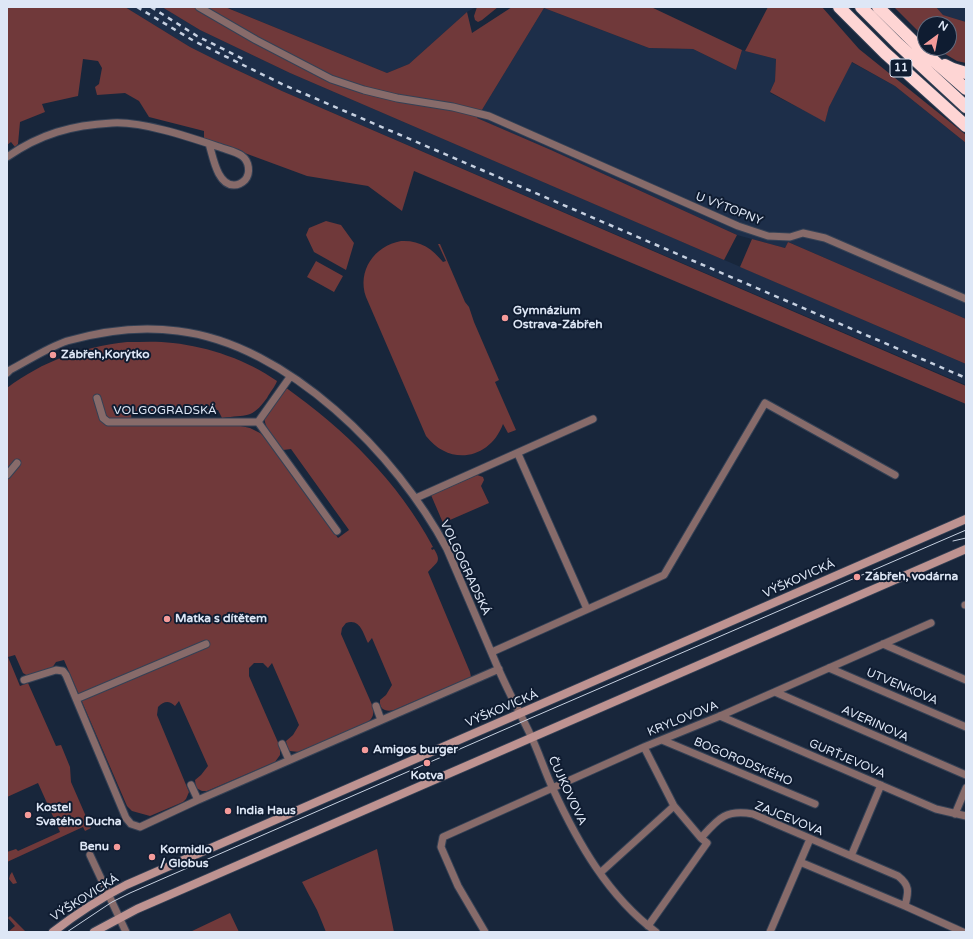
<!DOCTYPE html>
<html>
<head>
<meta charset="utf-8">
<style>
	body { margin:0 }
	#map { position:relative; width:973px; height:939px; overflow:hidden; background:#18263b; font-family:"Varela Round",sans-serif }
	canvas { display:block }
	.frame { position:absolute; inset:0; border:8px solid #dee7f6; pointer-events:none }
	.north { position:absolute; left:917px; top:16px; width:40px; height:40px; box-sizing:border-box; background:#0f1c31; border:1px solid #626d80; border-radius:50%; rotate:32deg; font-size:11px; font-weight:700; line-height:16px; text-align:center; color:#dee7f6 }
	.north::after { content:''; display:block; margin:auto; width:14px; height:18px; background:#f59b9a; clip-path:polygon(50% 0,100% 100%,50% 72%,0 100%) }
</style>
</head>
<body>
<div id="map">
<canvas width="973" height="939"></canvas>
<div class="frame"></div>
<div class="north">N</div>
</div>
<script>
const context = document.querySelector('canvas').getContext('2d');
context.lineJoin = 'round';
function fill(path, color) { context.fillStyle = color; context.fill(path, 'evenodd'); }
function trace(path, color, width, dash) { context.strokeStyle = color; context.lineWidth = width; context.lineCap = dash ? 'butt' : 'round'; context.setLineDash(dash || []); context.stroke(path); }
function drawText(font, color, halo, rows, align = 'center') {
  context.font = font + ' "Varela Round",sans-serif'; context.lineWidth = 4; context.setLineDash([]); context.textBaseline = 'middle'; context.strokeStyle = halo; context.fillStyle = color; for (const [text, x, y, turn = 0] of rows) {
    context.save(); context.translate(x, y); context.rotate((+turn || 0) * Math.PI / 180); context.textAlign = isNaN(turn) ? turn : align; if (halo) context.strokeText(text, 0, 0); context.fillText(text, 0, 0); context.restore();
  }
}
const built = new Path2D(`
	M 125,7 L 162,7 L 200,30 L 290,73 L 966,364 L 966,385 L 282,91 L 224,64 L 190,47 Z
	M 228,7 L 476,7 L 467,12 L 409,64 L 387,73 L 235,11 Z
	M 936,7 L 966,7 L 966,22 L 943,15 Z
	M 544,8 L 649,48 L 693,49 L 736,70 L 742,50 L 776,59 L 775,81 L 770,93 L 825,121 L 829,107 L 851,62 L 895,86 L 966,143 L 966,319 L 788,242 L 785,248 L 737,235 L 551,150 L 477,118 Z`);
const green = new Path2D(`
	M 7,7 L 125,7 L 190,47 L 224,64 L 282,91 L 966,386 L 966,404 L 414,171 L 402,211 L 368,186 L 307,176 L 204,138 L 204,131 L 149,117 L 139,101 L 125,93 L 97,95 L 95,87 L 99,84 L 102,68 L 98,61 L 83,59 L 78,96 L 42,104 L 45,112 L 20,122 L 18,144 L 15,147 L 11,142 L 7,145 Z
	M 162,7 L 225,7 L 387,73 L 409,64 L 467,12 L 472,33 L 512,7 L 651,7 L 742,50 L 736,70 L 693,49 L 649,48 L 544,8 L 477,118 L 551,150 L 737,235 L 724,260 L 290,73 L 200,30 Z
	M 477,7 L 498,7 L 482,20 L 478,22 L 475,20 L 474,16 Z
	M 768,7 L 822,7 L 859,49 L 966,135 L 966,143 L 895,86 L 852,62 L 829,107 L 825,122 L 770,92 L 775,81 L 776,59 L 745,51 Z
	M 894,7 L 936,7 L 943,15 L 966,22 L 966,63 L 957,61 L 935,48 L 949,48 L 949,24 L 925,24 L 925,38 Z
	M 326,221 L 341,225 L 354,243 L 346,270 L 314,252 L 306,235 L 309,228 Z
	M 752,239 L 785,248 L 788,242 L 966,319 L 966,364 L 740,267 Z
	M 401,241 C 419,240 432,248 443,262 L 446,261 L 438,244 L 440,244 L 465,302 L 469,307 L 474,322 L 499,380 L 495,382 L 516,430 L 508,433 L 503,424 C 490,459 450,467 426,436 L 366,297 C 357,271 374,246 401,241 Z
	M 316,261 L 343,276 L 334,292 L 307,277 Z
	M 127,342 C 142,342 158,341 173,343 C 209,347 247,360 277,381 C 275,387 270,392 267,398 C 251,420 247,414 222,418 L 218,410 L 131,412 L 132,426 L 227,423 L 250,428 L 260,433 L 268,440 L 338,538 L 349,530 L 291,449 L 283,450 C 277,442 262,426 265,416 C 267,409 281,394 285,387 C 345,430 398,481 433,547 L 431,548 L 432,550 L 434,549 C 442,562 437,562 428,572 L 470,672 L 471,677 L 394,710 C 386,712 379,710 380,700 L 386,695 L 392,685 L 372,638 L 368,643 C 363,633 360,618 346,623 L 342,628 L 341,634 L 373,707 C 374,714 373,718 368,722 L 299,752 L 290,751 L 288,750 L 286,741 L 293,735 L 299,725 L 272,663 L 268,668 L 263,663 L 254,663 L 249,668 L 249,676 L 280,747 L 280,755 L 275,762 L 207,791 L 202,791 L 196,788 L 195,780 L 201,775 L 208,766 L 179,701 L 175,706 C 169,700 164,701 158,707 L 157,715 L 189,792 L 186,799 L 183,802 L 150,816 L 132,811 L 127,806 L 64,660 L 56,662 L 52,668 L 28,676 L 23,673 L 15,655 L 8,657 L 20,686 L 28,683 L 56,746 L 61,745 L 70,767 L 71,782 L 91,828 L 85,831 L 83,827 L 7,862 L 7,852 L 16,849 L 18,851 L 60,832 L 38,783 L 7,797 L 7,388 C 43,361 82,347 127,342 Z
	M 477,475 L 483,477 L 484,480 L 481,486 L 489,503 L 443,523 L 431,495 Z
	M 377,849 L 394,932 L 326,932 L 317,910 L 302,882 Z
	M 12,872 L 17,883 L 13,884 L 9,879 L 10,875 Z
	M 230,913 L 239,932 L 190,932 Z
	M 10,916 L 26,932 L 8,932 L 15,926 L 8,918 Z`);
const street = new Path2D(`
	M 199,7 L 256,40 L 331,79 L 364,90 L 397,98 L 453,107 L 489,116 L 738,226 L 768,236 L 790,237 L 803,233 L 825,238 L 966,299
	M 7,157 C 40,134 72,125 112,123 C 143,121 192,138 222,148 C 228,150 237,152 242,156 C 249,161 251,173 245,180 C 242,183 237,185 234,185 C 217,185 213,156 209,144
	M 7,373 L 10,370 C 29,360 47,348 67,341 C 102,331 142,326 178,331 C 288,344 397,455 447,549 C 464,588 481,628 498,668 C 508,691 520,713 531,736 C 539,753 545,772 553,789 C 578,843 608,896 656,932
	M 97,398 L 103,418 L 108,422 L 258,422 L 337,531
	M 258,422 L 290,377
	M 518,454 L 587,609
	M 7,475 L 17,463
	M 416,498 L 593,419
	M 965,605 L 966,605
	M 883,644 L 966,680
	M 492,652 L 664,575 L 765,403 L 895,475
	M 829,668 L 966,727
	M 24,680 L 56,670 L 63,671 L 66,675 L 126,818 L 131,824 L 140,827 L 198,800 L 499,669
	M 775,692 L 966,775
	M 76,699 L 206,644
	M 376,706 L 381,720
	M 720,716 L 936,809 L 966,816
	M 662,740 L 815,804
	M 282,744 L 289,760
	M 644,747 L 674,806 L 701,838 C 718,819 725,809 753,814 L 898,876 C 911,886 908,893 905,906 L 963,932
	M 191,785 L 198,800
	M 955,814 L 966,788
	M 90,855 L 126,932
	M 851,856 L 881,785
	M 800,862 L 905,906
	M 600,873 L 674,806
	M 648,926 L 707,843 L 701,838
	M 485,932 L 458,886 L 441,847 L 443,837 L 644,747 L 720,716 L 931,623
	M 770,932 L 810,839`);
const secondary = new Path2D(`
	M 53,932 C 76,914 101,898 126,885 L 966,519
	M 94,932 L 137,909 L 966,549`);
const highway = new Path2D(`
	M 839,7 L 885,53 L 966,126
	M 861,7 L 898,44 L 966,107
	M 878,7 L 925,53 L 966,89
	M 945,65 L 953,69 L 966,73`);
const tram = new Path2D(`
	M 953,541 L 966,538
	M 67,932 L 112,902 L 130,893 L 524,721 L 966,530`);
const rail = new Path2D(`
	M 137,7 L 194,41 L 284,85 L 966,378
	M 151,7 L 197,36 L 243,59`);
const markers = [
	[505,318,4,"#f59b9a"],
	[53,355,4,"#f59b9a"],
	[857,577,4,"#f59b9a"],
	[167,619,4,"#f59b9a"],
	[365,750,4,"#f59b9a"],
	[427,763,4,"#f59b9a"],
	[228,811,4,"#f59b9a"],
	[28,815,4,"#f59b9a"],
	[117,847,4,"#f59b9a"],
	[152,857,4,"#f59b9a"]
];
const shields = [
	[901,68,22]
];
const shieldNames = [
	["11",901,68]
];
const streetNames = [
	["U VÝTOPNY",729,209,21],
	["VOLGOGRADSKÁ",165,411],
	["VOLGOGRADSKÁ",465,568,65],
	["VÝŠKOVICKÁ",799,579,-24],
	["UTVENKOVA",902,687,23],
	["VÝŠKOVICKÁ",502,709,-23],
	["KRYLOVOVA",683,719,-22],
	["AVERINOVA",875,724,24],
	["GURŤJEVOVA",847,759,23],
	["BOGORODSKÉHO",743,762,23],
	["ČUJKOVOVA",567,791,65],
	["ZAJCEVOVA",789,819,22],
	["VÝŠKOVICKÁ",85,898,-32]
];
const poiNames = [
	["Gymnázium",513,311],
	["Ostrava-Zábřeh",513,325],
	["Zábřeh,Korýtko",61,355],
	["Zábřeh, vodárna",865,577],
	["Matka s dítětem",175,619],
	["Amigos burger",373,750],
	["Kotva",427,776,"center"],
	["Kostel",36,808],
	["Svatého Ducha",36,822],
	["India Haus",236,811],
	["Benu",109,847,"right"],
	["Kormidlo",160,850],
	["/ Globus",160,864]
];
fill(built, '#1d2e49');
fill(green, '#70393a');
trace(street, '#344155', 9);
trace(secondary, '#344155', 10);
trace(highway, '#344155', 14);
trace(street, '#876b6a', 7);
trace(secondary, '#be9391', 8);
trace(highway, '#fed5d4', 12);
trace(tram, '#c6d0e0', 1);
trace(rail, '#c6d0e0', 2.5, [5, 5]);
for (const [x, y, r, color] of markers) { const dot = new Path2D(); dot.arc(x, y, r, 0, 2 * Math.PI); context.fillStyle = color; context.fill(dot); trace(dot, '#0f1c31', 1.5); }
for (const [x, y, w] of shields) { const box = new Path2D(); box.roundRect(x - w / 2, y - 9, w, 18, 3); context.fillStyle = '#0f1c31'; context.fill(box); trace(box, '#dee7f6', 1); }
drawText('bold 11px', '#dee7f6', null, shieldNames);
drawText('12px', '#dee7f6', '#0f1c31', streetNames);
drawText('bold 12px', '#dee7f6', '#0f1c31', poiNames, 'left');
</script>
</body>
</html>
